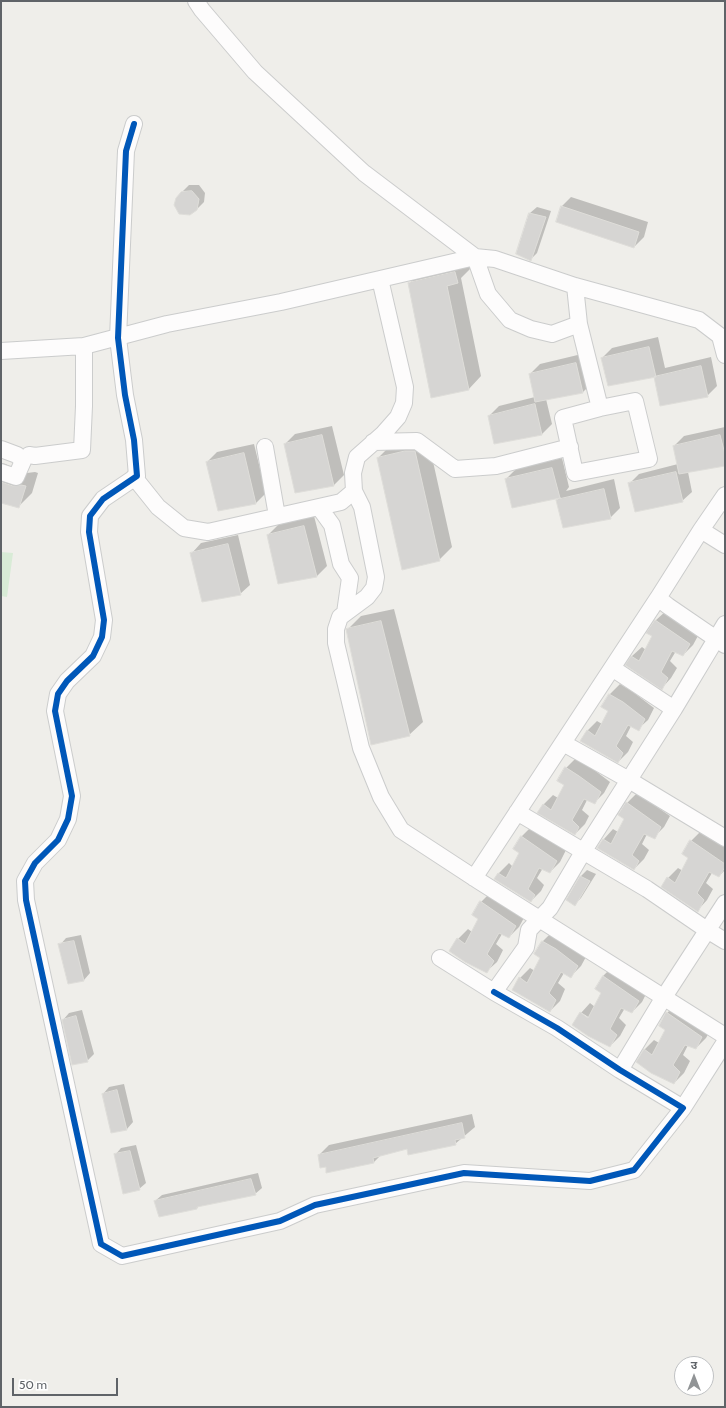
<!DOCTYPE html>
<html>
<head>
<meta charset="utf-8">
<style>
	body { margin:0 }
	#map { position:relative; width:726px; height:1408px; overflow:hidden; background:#efeeea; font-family:Cabin,"Noto Sans Devanagari",sans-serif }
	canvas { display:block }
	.frame { position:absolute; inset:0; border:2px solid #5f6368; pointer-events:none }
	.north { position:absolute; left:674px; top:1356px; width:40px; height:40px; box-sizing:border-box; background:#fff; border:1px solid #bfc1c3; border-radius:50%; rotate:0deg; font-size:11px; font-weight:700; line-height:16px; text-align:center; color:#5f6368 }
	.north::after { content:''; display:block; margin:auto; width:14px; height:18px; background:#919496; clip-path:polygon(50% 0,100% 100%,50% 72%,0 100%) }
	.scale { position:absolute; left:12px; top:1378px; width:106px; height:18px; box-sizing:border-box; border:2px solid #5f6368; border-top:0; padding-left:5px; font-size:12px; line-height:14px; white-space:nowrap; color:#5f6368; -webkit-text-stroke:3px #fff; paint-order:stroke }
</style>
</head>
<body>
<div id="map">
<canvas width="726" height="1408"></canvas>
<div class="frame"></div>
<div class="north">उ</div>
<div class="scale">50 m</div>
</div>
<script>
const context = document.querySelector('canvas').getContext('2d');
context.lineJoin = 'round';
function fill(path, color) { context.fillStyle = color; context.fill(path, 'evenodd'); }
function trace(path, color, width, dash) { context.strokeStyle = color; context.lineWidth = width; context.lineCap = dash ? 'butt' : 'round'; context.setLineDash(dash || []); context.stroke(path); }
const green = new Path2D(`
	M 1,552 L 13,553 L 7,597 L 1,596 Z`);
const shadow = new Path2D(`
	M 189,185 L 199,185 L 205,193 L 204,202 L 197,209 L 182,192 Z
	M 571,197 L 648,222 L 644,237 L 634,247 L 561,207 Z
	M 537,207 L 551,211 L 537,253 L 531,259 L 517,254 L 530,213 Z
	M 468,259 L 470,269 L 461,278 L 481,376 L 468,390 L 409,284 L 422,270 Z
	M 658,337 L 665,368 L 711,357 L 717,386 L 707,396 L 655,378 L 657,376 L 608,385 L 602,358 L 612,348 Z
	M 586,353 L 593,382 L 583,392 L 546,399 L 552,424 L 542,434 L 489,416 L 499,406 L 535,397 L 530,374 L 540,364 Z
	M 332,426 L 344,475 L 334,485 L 285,444 L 295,434 Z
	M 725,427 L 725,465 L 688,472 L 692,492 L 682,501 L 629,484 L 639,474 L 678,464 L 674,446 L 684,436 Z
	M 419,438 L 428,439 L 452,547 L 439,560 L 378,458 L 391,445 Z
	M 254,444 L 266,493 L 256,503 L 219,510 L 207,462 L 217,452 Z
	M 562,458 L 569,487 L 566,491 L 614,479 L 620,508 L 610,518 L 557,500 L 561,497 L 512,506 L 506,479 L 516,469 Z
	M 1,463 L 6,464 L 11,468 L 27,473 L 35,472 L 38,473 L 32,493 L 19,506 L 1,502 Z
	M 314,516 L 327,566 L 317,576 L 268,535 L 278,525 Z
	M 238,535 L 250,585 L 240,594 L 192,553 L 201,543 Z
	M 394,609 L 423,722 L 409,735 L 348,629 L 361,616 Z
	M 666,611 L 699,634 L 693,645 L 683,655 L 676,651 L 670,661 L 677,668 L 671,678 L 662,688 L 627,665 L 632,656 L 642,647 L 646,650 L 653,636 L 648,633 L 656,620 Z
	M 620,684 L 633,692 L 654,708 L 648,720 L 638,729 L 631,726 L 626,736 L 633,742 L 628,752 L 618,762 L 587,731 L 597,721 L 602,724 L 609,711 L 603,707 L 610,694 Z
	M 576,758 L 589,766 L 610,782 L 604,793 L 594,803 L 587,800 L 582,810 L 589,816 L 585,824 L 575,834 L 543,805 L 553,795 L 558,798 L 565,784 L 566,768 Z
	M 637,793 L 670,816 L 664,827 L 654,837 L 647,834 L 642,844 L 649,850 L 644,859 L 634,869 L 598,848 L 604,839 L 613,829 L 618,832 L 625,819 L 627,803 Z
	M 531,827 L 566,850 L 560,862 L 550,872 L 543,868 L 537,878 L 544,885 L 541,891 L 531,901 L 495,879 L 499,873 L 509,863 L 513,867 L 520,853 L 521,837 Z
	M 701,831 L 725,848 L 725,870 L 719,876 L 712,873 L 706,883 L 713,889 L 707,900 L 698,910 L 662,887 L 668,878 L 678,868 L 683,871 L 690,858 L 691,841 Z
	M 587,870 L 596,874 L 581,898 L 575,904 L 581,876 Z
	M 491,892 L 525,916 L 519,927 L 509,937 L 502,934 L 496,944 L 503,950 L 497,962 L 487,971 L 458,939 L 468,929 L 472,932 L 480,919 L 473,915 L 481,902 Z
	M 553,931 L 587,955 L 581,966 L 571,976 L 564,973 L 558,983 L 565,989 L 560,1001 L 550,1011 L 520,978 L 530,968 L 535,971 L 542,958 L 535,954 L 543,941 Z
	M 81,935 L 90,973 L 84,980 L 69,983 L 60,945 L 66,938 Z
	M 613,966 L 648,990 L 642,1002 L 632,1012 L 625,1008 L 619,1018 L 626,1025 L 620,1036 L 610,1046 L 588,1035 L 573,1025 L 581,1013 L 590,1003 L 595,1007 L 602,993 L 596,989 L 603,976 ZM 582,1013 L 593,1020 L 592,1022 L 582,1015 Z
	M 677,1003 L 712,1027 L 706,1038 L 696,1048 L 688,1045 L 683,1055 L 690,1061 L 684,1073 L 674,1083 L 644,1050 L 654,1040 L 659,1043 L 666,1030 L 667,1013 Z
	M 82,1010 L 94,1054 L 87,1061 L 63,1020 L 69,1013 Z
	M 124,1084 L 133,1122 L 127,1129 L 112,1132 L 103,1094 L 109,1087 Z
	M 472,1114 L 475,1127 L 455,1144 L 408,1148 L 381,1155 L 374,1162 L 327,1171 L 327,1165 L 319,1155 L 329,1145 Z
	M 136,1145 L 146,1183 L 139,1189 L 115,1155 L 121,1148 Z
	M 258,1173 L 262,1188 L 255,1194 L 200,1205 L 197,1208 L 155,1201 L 162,1195 Z`);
const building = new Path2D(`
	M 192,191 L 199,199 L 197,210 L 190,215 L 179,214 L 174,205 L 176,198 L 181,192 Z
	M 561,206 L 639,232 L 634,248 L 556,222 Z
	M 529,213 L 546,217 L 531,261 L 516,254 Z
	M 455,272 L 458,283 L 447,286 L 469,390 L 431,398 L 408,283 Z
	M 649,347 L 656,377 L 608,386 L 601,358 Z
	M 576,363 L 583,393 L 535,402 L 529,374 Z
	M 701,366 L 708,397 L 660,406 L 654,377 Z
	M 535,404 L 542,435 L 494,444 L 488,416 Z
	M 322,435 L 334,486 L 295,493 L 284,444 Z
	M 720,435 L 725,454 L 725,466 L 679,474 L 673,446 Z
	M 405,451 L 415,451 L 440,561 L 402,570 L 377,458 Z
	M 244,453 L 256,504 L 218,511 L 206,462 Z
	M 552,468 L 560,498 L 512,508 L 505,479 Z
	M 676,472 L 683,502 L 635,512 L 628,483 Z
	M 1,482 L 13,486 L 21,485 L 26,486 L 19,508 L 1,503 Z
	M 604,489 L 611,519 L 563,528 L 556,500 Z
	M 304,526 L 317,577 L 278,584 L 267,535 Z
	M 228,544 L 241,595 L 202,602 L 190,553 Z
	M 655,620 L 690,644 L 683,656 L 672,651 L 661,672 L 668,678 L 662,690 L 625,665 L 631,656 L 639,661 L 652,636 L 646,633 Z
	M 381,621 L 410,736 L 371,745 L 346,629 Z
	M 609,694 L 623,702 L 645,719 L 639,731 L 628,725 L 616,746 L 623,753 L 618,763 L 580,741 L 587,730 L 595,736 L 608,711 L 601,707 Z
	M 565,767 L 579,776 L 601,792 L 595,804 L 584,799 L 572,820 L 579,827 L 575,835 L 537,813 L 543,804 L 551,810 L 564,785 L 557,781 Z
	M 626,802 L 661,827 L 655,839 L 644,834 L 632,855 L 639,861 L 634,870 L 597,848 L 603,839 L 611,844 L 624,819 L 618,815 Z
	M 521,836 L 557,861 L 550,873 L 539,868 L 528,889 L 535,895 L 531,902 L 494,879 L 498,873 L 506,878 L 519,853 L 513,849 Z
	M 690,840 L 725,864 L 725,867 L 719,877 L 709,872 L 697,893 L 704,900 L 698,912 L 661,887 L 667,877 L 675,883 L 688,858 L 682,854 Z
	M 580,876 L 590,881 L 575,906 L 566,900 Z
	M 480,901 L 516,926 L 509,938 L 499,933 L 487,954 L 494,961 L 487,973 L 465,962 L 449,951 L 457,938 L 465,944 L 478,919 L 472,915 Z
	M 74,941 L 84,981 L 68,984 L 58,944 Z
	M 542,941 L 556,949 L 578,966 L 571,978 L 561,972 L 549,993 L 556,1000 L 550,1012 L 512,990 L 519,977 L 527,983 L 540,958 L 534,954 Z
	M 603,976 L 639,1001 L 632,1013 L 621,1008 L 610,1029 L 617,1035 L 610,1047 L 588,1036 L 572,1025 L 580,1012 L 588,1018 L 601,993 L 595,989 Z
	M 666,1012 L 702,1037 L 696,1049 L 685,1045 L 673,1065 L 680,1072 L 674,1084 L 651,1073 L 636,1062 L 644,1049 L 652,1055 L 665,1030 L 659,1026 Z
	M 76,1016 L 88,1062 L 72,1065 L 62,1020 Z
	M 117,1090 L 127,1130 L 111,1133 L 102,1094 Z
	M 462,1123 L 465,1138 L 455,1140 L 456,1145 L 408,1155 L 407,1149 L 373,1158 L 374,1163 L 326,1173 L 326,1167 L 320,1168 L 318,1155 Z
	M 130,1151 L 140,1190 L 123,1194 L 114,1154 Z
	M 251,1179 L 256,1195 L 197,1207 L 197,1209 L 159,1217 L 154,1201 Z`);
const minor = new Path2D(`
	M 196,1 L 202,10 L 255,72 L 364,173 L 475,257 L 495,259 L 575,286 L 699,320 L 720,336 L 725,355
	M 134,124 L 126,151 L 118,338 L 125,395 L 134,440 L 137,476 L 103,499 L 90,516 L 89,532 L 104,620 L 102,637 L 93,656 L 67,681 L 58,694 L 55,711 L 72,796 L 68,819 L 58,840 L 35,863 L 25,881 L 26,900 L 101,1244 L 122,1256 L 280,1221 L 315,1205 L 464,1173 L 590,1181 L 634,1170 L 683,1108 L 620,1070 L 557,1028 L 494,992
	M 575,286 L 579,324 L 600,408 L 563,418 L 575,473 L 649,459 L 635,401 L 600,408
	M 1,351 L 84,346 L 167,324 L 281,302 L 475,257 L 488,294 L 510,320 L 531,329 L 552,334 L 579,324
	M 373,442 L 417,441 L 455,469 L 496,466 L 570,447
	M 265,447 L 277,516
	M 1,449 L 17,455 L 23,461 L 16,477 L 1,472
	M 29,455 L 35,456 L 82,450 L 84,406 L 84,346
	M 134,477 L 158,507 L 184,528 L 208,532 L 341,502 L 354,491 L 353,473 L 357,457 L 383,434 L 398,417 L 404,403 L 405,387 L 380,279
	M 354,491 L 362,507 L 376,577 L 374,588 L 367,597 L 340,617 L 336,629 L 336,643 L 361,748 L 381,797 L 401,830 L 479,881 L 725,1036
	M 725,495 L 701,530 L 658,598 L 668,606 L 725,645
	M 319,507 L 332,525 L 341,564 L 350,578 L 345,613
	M 701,530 L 725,545
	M 612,668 L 674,709
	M 563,743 L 629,780 L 725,838
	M 517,812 L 647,889 L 707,930 L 725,941
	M 474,878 L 658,598
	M 440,958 L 494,992 L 526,947 L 529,930 L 550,908 L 583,852 L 674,709 L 725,624
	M 620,1070 L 664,997 L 725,903
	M 683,1108 L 725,1042`);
const cycleway = new Path2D(`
	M 134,124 L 126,151 L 118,338 L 125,395 L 134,440 L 137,476 L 103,499 L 90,516 L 89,532 L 104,620 L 102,637 L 93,656 L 67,681 L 58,694 L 55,711 L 72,796 L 68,819 L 58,840 L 35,863 L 25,881 L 26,900 L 101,1244 L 122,1256 L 280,1221 L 315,1205 L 464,1173 L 590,1181 L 634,1170 L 683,1108 L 620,1070 L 557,1028 L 494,992`);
fill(green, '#d8ebd6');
fill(shadow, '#0003');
fill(building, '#d6d5d3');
trace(building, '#deddd9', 1);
trace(minor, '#cbcccc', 18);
trace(minor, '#fdfcfc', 16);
trace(cycleway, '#0057b8', 6);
</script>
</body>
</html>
